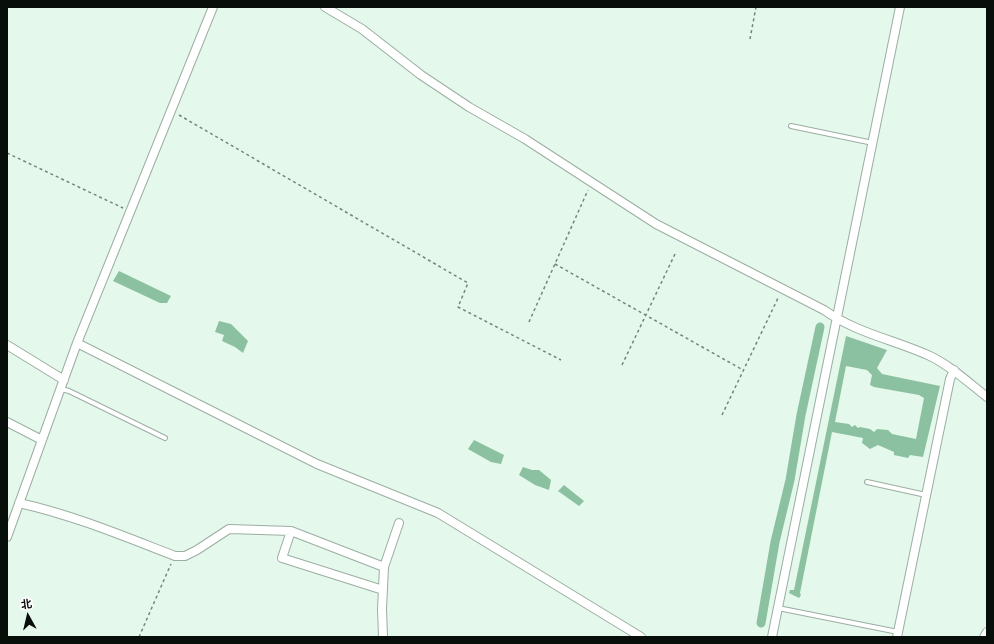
<!DOCTYPE html>
<html>
<head>
<meta charset="utf-8">
<style>
	body { margin:0 }
	#map { position:relative; width:994px; height:644px; overflow:hidden; background:#e4f8eb; font-family:"Noto Sans","Noto Sans SC",sans-serif }
	canvas { display:block }
	.frame { position:absolute; inset:0; border:8px solid #080f0a; pointer-events:none }
	.north { position:absolute; left:8px; top:596px; width:40px; height:40px; -webkit-text-stroke:3px #fff; paint-order:stroke; rotate:352deg; font-size:11px; font-weight:700; line-height:16px; text-align:center; color:#080f0a }
	.north::after { content:''; display:block; margin:auto; width:14px; height:18px; background:#080f0a; clip-path:polygon(50% 0,100% 100%,50% 72%,0 100%) }
</style>
</head>
<body>
<div id="map">
<canvas width="994" height="644"></canvas>
<div class="frame"></div>
<div class="north">北</div>
</div>
<script>
const context = document.querySelector('canvas').getContext('2d');
context.lineJoin = 'round';
function fill(path, color) { context.fillStyle = color; context.fill(path, 'evenodd'); }
function trace(path, color, width, dash) { context.strokeStyle = color; context.lineWidth = width; context.lineCap = dash ? 'butt' : 'round'; context.setLineDash(dash || []); context.stroke(path); }
const water = new Path2D(`
	M 119,271 L 171,296 L 167,303 L 160,303 L 113,281 Z
	M 219,321 L 231,324 L 248,341 L 243,353 L 235,347 L 222,341 L 224,335 L 215,332 Z
	M 846,336 L 887,350 L 877,368 L 882,374 L 940,386 L 923,457 L 910,455 L 908,458 L 894,455 L 894,452 L 878,445 L 870,449 L 862,443 L 863,438 L 832,432 L 800,593 L 801,595 L 799,598 L 789,593 L 790,590 L 794,590 ZM 846,366 L 867,370 L 872,375 L 870,385 L 874,387 L 919,395 L 924,398 L 916,439 L 892,434 L 888,430 L 877,429 L 874,432 L 870,429 L 860,427 L 858,428 L 855,425 L 852,427 L 849,424 L 835,422 Z
	M 474,440 L 504,455 L 501,464 L 491,462 L 468,449 Z
	M 523,467 L 532,470 L 539,470 L 551,480 L 549,490 L 535,485 L 519,475 Z
	M 564,485 L 584,501 L 579,506 L 558,491 Z`);
const canal = new Path2D(`
	M 761,623 L 775,542 L 790,480 L 801,415 L 820,327`);
const path = new Path2D(`
	M 750,39 L 756,7
	M 179,115 L 468,283 L 458,307 L 561,360
	M 7,153 L 123,208
	M 555,264 L 743,370
	M 529,322 L 588,190
	M 622,365 L 675,254
	M 722,415 L 779,296
	M 139,637 L 171,564`);
const service = new Path2D(`
	M 791,126 L 873,143
	M 61,389 L 69,391 L 165,438
	M 867,482 L 926,495
	M 778,608 L 898,632`);
const minor = new Path2D(`
	M 325,7 L 362,29 L 421,75 L 469,107 L 525,139 L 656,224 L 824,310 C 856,333 895,340 930,356 C 951,366 969,383 987,397
	M 77,343 L 317,464 L 438,513 L 641,637
	M 7,345 L 64,380
	M 7,422 L 42,440
	M 19,503 C 73,515 123,536 175,556 L 185,556 L 197,550 L 229,529 L 291,531 L 384,567
	M 291,531 L 282,558 L 383,590
	M 7,537 L 77,343 L 213,7
	M 383,637 L 382,609 L 384,567 L 399,523
	M 772,637 L 900,7
	M 897,637 L 950,379 L 954,370
	M 984,637 L 987,632`);
fill(water, '#8bc1a0');
trace(canal, '#8bc1a0', 9);
trace(service, '#9baea2', 6);
trace(minor, '#9baea2', 10);
trace(path, '#77847b', 1.5, [3, 3]);
trace(service, '#fff', 4);
trace(minor, '#fff', 8);
</script>
</body>
</html>
